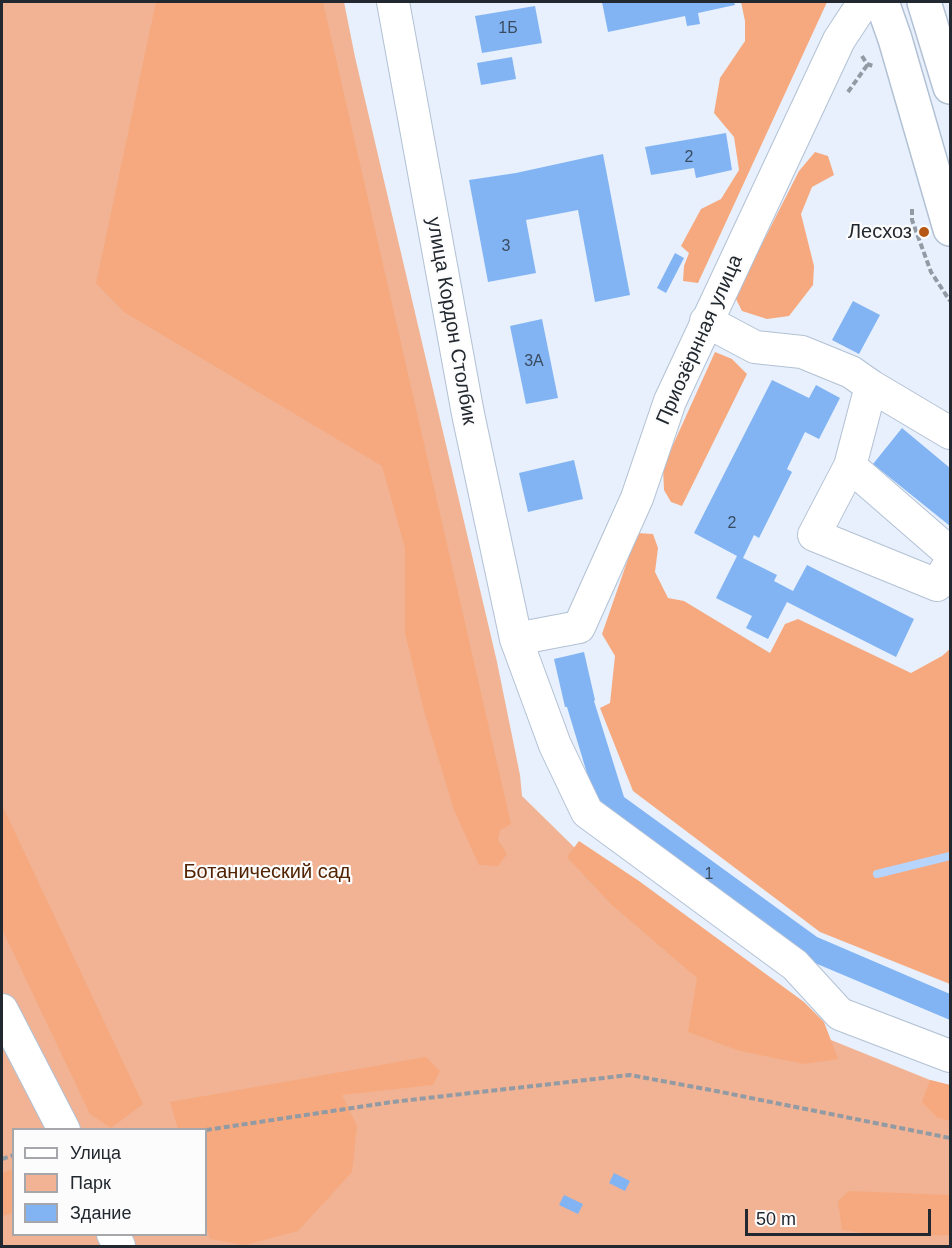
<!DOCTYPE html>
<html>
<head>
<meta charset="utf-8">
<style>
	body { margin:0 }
	#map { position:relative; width:952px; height:1248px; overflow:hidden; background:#e7f0fc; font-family:Helvetica,sans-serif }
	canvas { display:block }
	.frame { position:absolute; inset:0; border:3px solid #22282f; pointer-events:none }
	.legend { position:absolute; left:12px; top:1128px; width:195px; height:108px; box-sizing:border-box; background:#fcfcfc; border:2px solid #a5a7aa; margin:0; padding:8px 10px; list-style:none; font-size:18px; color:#22282f }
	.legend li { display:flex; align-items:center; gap:12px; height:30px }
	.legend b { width:30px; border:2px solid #a5a7aa }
	.scale { position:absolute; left:745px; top:1209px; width:186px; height:27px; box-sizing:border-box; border:3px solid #22282f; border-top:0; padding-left:8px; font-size:18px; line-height:21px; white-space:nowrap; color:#22282f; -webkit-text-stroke:4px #fcfcfc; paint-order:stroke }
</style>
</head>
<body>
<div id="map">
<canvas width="952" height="1248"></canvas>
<div class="frame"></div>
<ul class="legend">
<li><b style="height:8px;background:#fff"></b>Улица</li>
<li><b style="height:16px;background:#f1b393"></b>Парк</li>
<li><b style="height:16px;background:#82b4f4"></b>Здание</li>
</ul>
<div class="scale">50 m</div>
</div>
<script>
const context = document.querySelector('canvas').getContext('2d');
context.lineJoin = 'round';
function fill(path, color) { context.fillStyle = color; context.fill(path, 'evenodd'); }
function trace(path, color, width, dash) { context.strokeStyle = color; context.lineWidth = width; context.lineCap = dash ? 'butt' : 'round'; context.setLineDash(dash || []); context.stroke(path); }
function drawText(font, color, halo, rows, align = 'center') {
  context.font = font + ' Helvetica,sans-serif'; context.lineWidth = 4.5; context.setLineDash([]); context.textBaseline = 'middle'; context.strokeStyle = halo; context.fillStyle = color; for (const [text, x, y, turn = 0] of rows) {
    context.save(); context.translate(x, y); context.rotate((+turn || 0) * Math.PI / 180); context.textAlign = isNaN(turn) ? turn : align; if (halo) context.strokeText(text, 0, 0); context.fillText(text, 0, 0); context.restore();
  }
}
const green = new Path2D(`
	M 2,2 L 344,2 L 355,57 L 497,662 L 520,775 L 522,796 L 574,847 L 831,1040 L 930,1080 L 950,1085 L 950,1246 L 2,1246 ZM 14,1130 L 206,1130 L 206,1234 L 14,1234 Z`);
const forest = new Path2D(`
	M 156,2 L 323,2 L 511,824 L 500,830 L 498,840 L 507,854 L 498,866 L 479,865 L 454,810 L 424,711 L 405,633 L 405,548 L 382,466 L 124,312 L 96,283 Z
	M 741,2 L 827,2 L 698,283 L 683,281 L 684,266 L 689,253 L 681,246 L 701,209 L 721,199 L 739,170 L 734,137 L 714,113 L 720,78 L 745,41 L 745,21 Z
	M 815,152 L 828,156 L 834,175 L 812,187 L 801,214 L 814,266 L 813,285 L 789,316 L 767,319 L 742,311 L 735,297 L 799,171 Z
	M 715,352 L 732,359 L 747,374 L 682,506 L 671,502 L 664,490 L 663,467 Z
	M 637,533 L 653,534 L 658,548 L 655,572 L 668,598 L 684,601 L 770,653 L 785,624 L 798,619 L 911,673 L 942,656 L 950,649 L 950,984 L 820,932 L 633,791 L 600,708 L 610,703 L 615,656 L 602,634 Z
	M 2,805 L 143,1104 L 111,1128 L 90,1114 L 2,929 Z
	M 579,841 L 639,881 L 804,1002 L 824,1022 L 838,1059 L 804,1064 L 740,1051 L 688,1032 L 697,978 L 611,904 L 567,857 Z
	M 426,1057 L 440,1071 L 433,1085 L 342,1095 L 357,1126 L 352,1172 L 298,1231 L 245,1245 L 210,1239 L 206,1225 L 206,1130 L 178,1129 L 170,1102 Z
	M 930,1080 L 950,1085 L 950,1121 L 938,1118 L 922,1102 Z
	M 13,1169 L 13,1213 L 2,1216 L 2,1173 Z
	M 849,1191 L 950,1195 L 950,1235 L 885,1236 L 842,1230 L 838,1201 Z`);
const stream = new Path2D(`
	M 877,874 L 950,856`);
const building = new Path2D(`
	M 602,2 L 734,2 L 735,5 L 698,13 L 700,24 L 687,26 L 685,16 L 608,32 Z
	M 535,6 L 542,43 L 482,53 L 475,16 Z
	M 512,57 L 516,79 L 481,85 L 477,63 Z
	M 726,133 L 732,170 L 696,178 L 694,168 L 651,175 L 645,147 Z
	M 603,154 L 630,295 L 595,302 L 578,210 L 526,220 L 536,273 L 488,282 L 469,180 L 516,173 Z
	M 675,253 L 684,258 L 666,293 L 657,288 Z
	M 853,301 L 880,315 L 859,354 L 832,340 Z
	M 542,319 L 558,398 L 526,404 L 510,326 Z
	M 772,380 L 809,398 L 816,385 L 840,398 L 819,439 L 805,432 L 787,469 L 792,472 L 759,538 L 754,535 L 743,558 L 777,575 L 774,581 L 793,591 L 807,565 L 914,619 L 896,657 L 787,602 L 768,639 L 746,628 L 752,616 L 716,598 L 737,556 L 694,533 Z
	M 902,428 L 950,468 L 950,526 L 873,464 Z
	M 574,460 L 583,499 L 528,512 L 519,473 Z
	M 584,652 L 595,700 L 594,701 L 624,797 L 817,937 L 950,994 L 950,1020 L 803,958 L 599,813 L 567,707 L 565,707 L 554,659 Z
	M 614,1173 L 630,1181 L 625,1191 L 609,1183 Z
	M 564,1195 L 583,1204 L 578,1214 L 559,1205 Z`);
const path = new Path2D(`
	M 862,56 L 867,64 L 873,66
	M 848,92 L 868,64
	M 912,209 L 912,220 L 931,272 L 950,301
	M 206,1130 L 392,1102 L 630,1075 L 716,1091 L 950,1138
	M 2,1159 L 14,1155`);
const minor = new Path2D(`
	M 393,2 L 468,414 L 516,639 L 555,745 L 587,812 L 795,965 L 840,1014 L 950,1056
	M 706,321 L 755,347 L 802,352 L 851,372 L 871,386 L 850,466 L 814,535 L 937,585 L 950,563
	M 871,386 L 950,433
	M 850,466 L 950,553
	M 516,639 L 579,627 L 637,498 L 670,401 L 839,40 L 864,2
	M 2,1010 L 64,1130
	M 113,1234 L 119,1246`);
const major = new Path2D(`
	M 882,2 L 895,39 L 950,229
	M 924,2 L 950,87`);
const markers = [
	[924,232,6,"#b75714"]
];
const numberNames = [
	["1Б",508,29],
	["2",689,158],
	["3",506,247],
	["3А",534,362],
	["2",732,524],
	["1",709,875]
];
const poiNames = [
	["Лесхоз",912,232]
];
const streetNames = [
	["улица Кордон Столбик",451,321,80],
	["Приозёрнная улица",700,340,-66]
];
const parkNames = [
	["Ботанический сад",267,872]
];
fill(green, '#f1b393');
fill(forest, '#f6a97f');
trace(stream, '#b6d4fc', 8);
fill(building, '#82b4f4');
trace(minor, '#b2c1d4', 34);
trace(major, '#b2c1d4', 36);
trace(path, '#929aa4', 4, [6, 3]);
trace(minor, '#fff', 32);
trace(major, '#fff', 33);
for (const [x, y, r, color] of markers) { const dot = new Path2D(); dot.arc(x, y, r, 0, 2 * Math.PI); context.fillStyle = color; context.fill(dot); trace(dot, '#fcfcfc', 2); }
drawText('16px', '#3a4b60', null, numberNames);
drawText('20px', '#22282f', '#fcfcfc', poiNames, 'right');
drawText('20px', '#22282f', '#fcfcfc', streetNames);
drawText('20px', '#532404', '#fcfcfc', parkNames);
</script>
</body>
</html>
